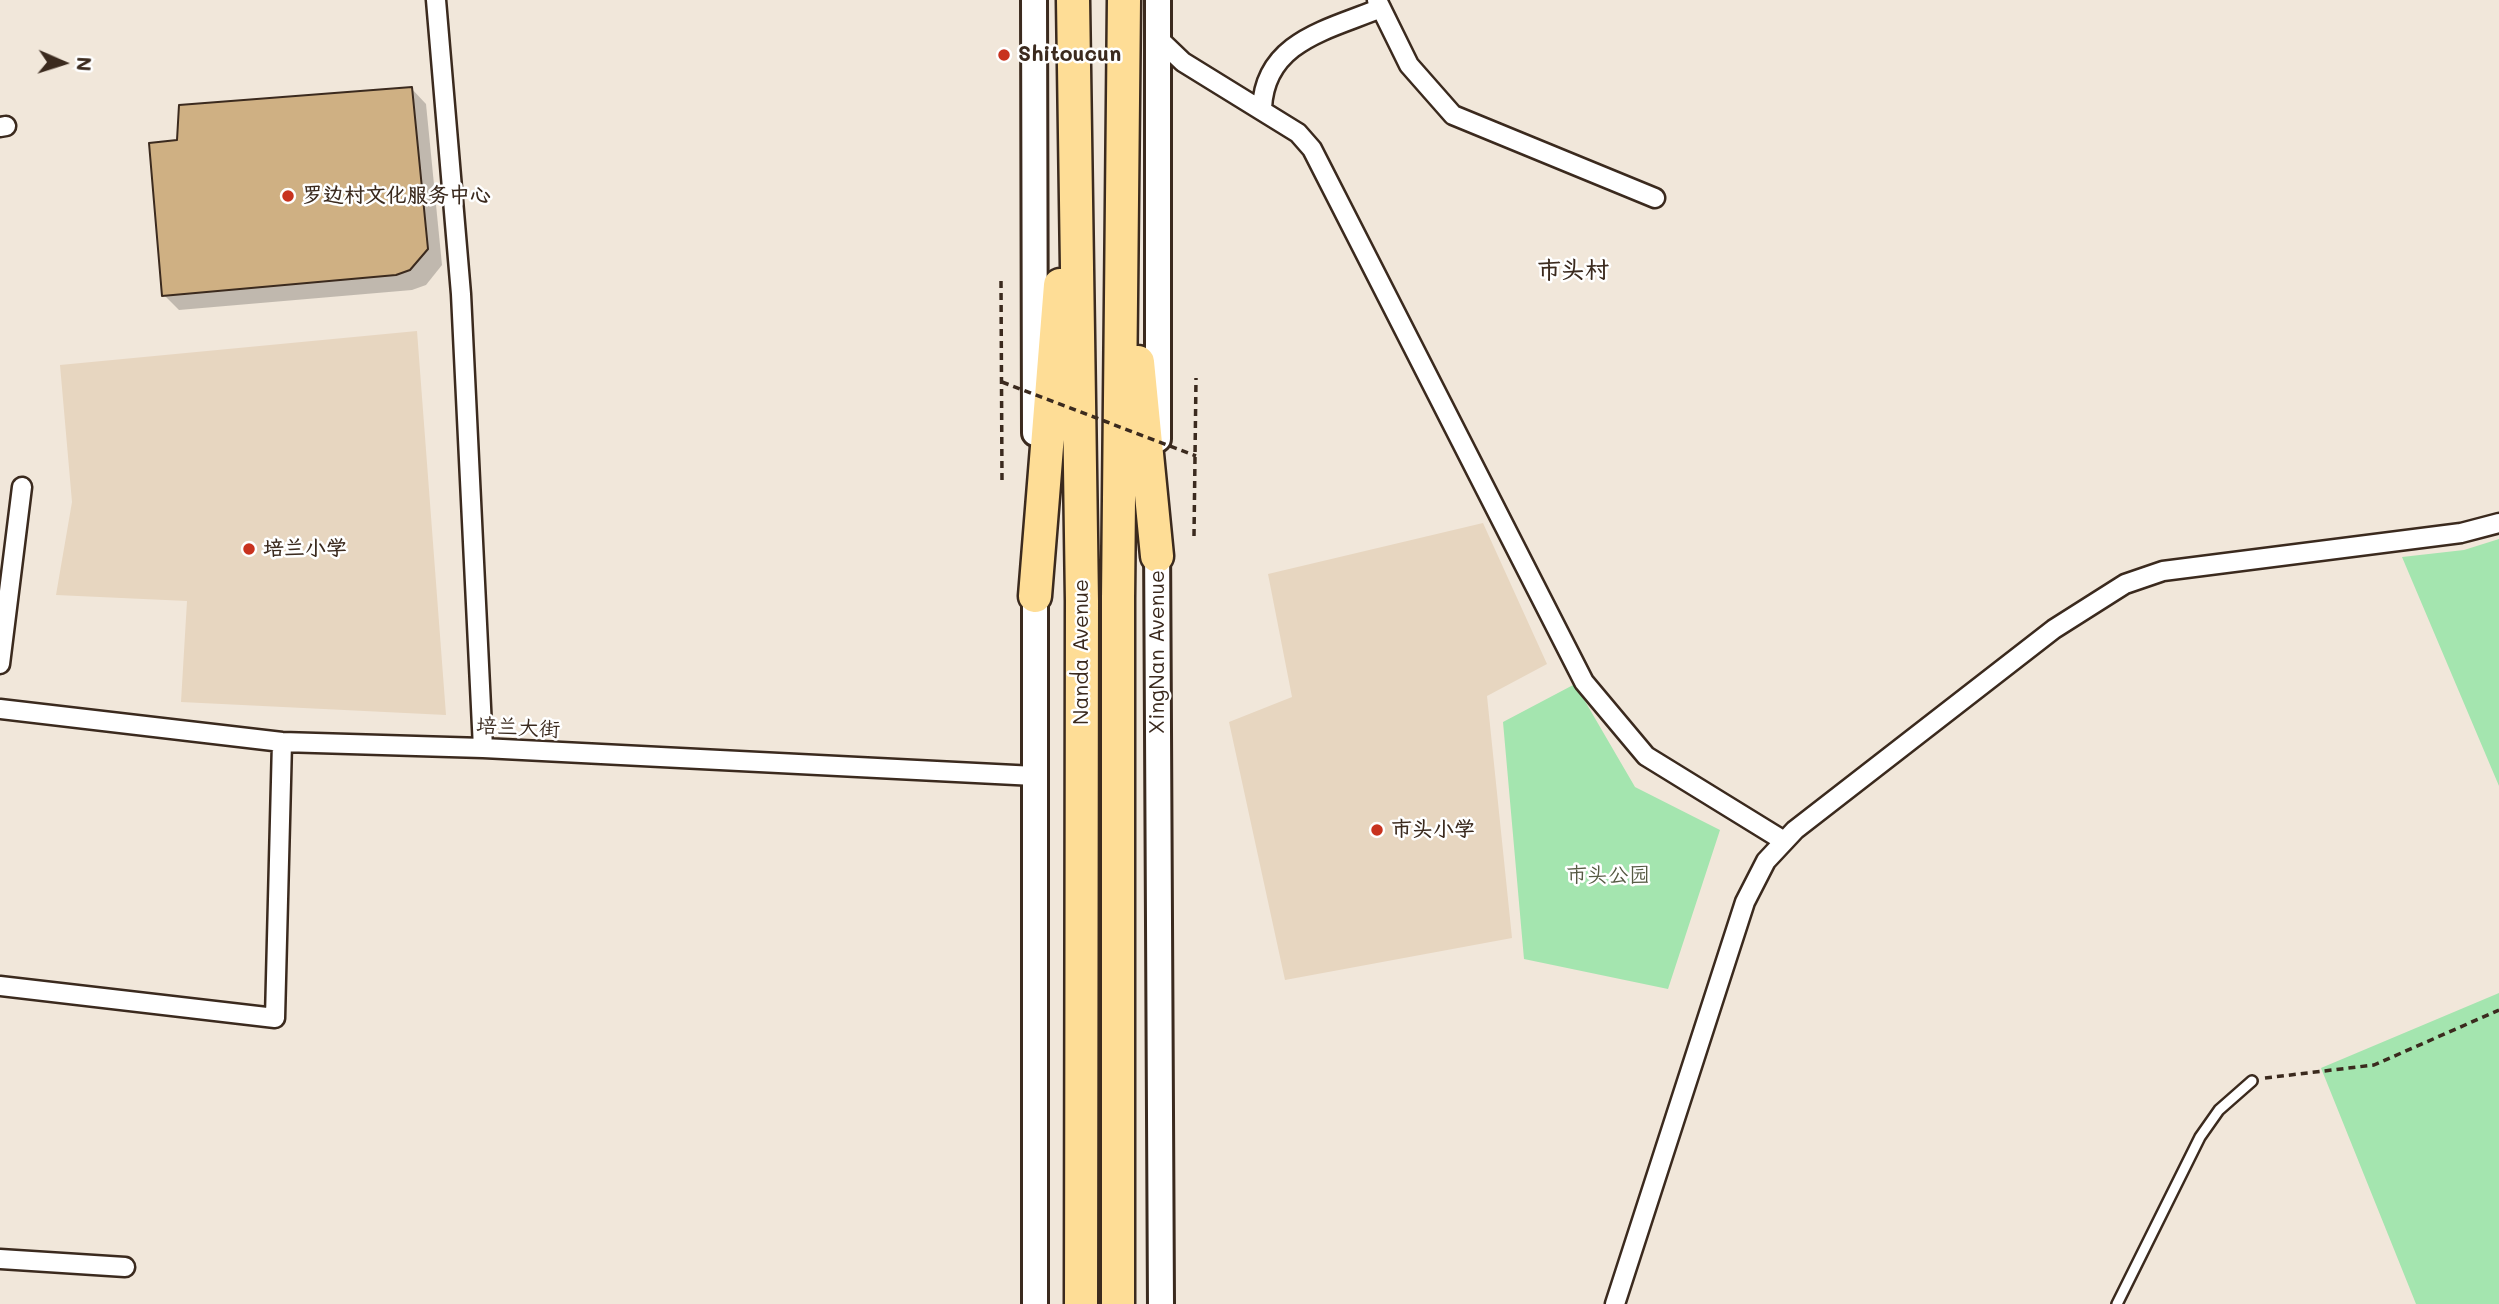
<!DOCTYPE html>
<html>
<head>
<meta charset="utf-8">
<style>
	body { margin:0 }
	#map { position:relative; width:2499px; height:1304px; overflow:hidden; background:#f1e7da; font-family:Mali,sans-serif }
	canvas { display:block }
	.north { position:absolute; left:28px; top:28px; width:70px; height:70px; -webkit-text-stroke:5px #fff; paint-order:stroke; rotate:93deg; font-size:19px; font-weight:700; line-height:28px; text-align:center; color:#3b2a1e }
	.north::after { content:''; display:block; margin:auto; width:24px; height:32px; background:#3b2a1e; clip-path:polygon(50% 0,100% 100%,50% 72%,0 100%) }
</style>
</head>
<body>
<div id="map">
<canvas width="2499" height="1304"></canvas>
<div class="north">N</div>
</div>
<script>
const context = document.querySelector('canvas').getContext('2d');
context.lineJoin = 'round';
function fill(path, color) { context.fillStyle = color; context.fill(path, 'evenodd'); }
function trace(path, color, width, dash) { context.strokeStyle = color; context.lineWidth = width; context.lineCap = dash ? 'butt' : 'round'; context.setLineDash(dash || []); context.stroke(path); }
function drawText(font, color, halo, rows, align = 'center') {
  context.font = font + ' Mali,"LXGW WenKai TC",sans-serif'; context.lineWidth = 5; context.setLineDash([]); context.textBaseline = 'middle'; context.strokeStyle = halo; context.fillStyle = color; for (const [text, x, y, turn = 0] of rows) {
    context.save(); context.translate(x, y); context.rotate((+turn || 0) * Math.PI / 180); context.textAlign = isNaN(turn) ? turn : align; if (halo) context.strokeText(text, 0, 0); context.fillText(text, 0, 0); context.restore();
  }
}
const built = new Path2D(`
	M 417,331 L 446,715 L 181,702 L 187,601 L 56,595 L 72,502 L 60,365 Z
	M 1483,523 L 1547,664 L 1487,696 L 1512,938 L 1285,980 L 1229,722 L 1292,697 L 1268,574 Z`);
const green = new Path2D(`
	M 2499,539 L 2499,786 L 2402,557 L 2464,550 Z
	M 1575,684 L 1635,787 L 1720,830 L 1668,989 L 1524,959 L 1503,722 Z
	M 2499,993 L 2499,1304 L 2416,1304 L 2321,1068 Z`);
const shadow = new Path2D(`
	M 411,88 L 426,104 L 442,265 L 426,285 L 412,290 L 179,310 L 164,295 L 179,142 Z`);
const building = new Path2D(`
	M 412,87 L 428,249 L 410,270 L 396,275 L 162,296 L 149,143 L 177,140 L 179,105 Z`);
const path = new Path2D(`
	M 1001,281 L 1002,483
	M 1194,536 L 1196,378
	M 2265,1078 L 2374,1065 L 2499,1010`);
const lane = new Path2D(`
	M 2117,1304 L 2200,1137 L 2219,1110 L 2252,1081`);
const street = new Path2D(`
	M 436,0 L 461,294 L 483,748
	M 1377,0 L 1409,65 L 1453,115 L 1655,198
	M 1159,39 L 1183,62 L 1298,133 L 1312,149 L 1584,682 L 1646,756 L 1784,841
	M 1262,108 C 1265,41 1328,30 1381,8
	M 0,127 L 6,126
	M 0,664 L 22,487
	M 0,709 L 282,742 L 483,748 L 1035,776
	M 0,986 L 275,1018 L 282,742
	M 0,1259 L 125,1267
	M 1615,1304 L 1745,902 L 1766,861 L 1795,830 L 2054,629 L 2125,584 L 2163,571 L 2461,533 L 2499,523`);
const secondary = new Path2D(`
	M 1034,0 L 1035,433
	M 1158,439 L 1158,0
	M 1157,538 L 1161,1304
	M 1035,578 L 1035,1304`);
const highway = new Path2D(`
	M 1073,0 L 1082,601 L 1081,1304
	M 1138,362 L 1157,556
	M 1035,596 L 1060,285
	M 1118,1304 L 1118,598 L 1124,0`);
const pathBridge = new Path2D(`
	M 1002,382 L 1196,456`);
const markers = [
	[1004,55,7,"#c8321e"],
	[288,196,7,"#c8321e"],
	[249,549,7,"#c8321e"],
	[1377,830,7,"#c8321e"]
];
const poiNames = [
	["Shitoucun",1018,55],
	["罗边村文化服务中心",302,196],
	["培兰小学",263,549],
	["市头小学",1391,830]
];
const streetNames = [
	["Nanda Avenue",1082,652,-90],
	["XingNan Avenue",1158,652,-90],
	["培兰大街",518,728,3]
];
const parkNames = [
	["市头公园",1608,876]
];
const quarterNames = [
	["市头村",1573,271]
];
fill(built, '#e7d6c0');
fill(green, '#a4e5af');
fill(shadow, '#0003');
fill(building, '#cfb083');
trace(building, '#3b2a1e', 2);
trace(lane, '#3b2a1e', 14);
trace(street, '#3b2a1e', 23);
trace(secondary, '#3b2a1e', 30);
trace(highway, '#3b2a1e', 37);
trace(path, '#3b2a1e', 3.5, [7, 5]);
trace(lane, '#fff', 9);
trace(street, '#fff', 18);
trace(secondary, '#fff', 24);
trace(highway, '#fedd96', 32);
trace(pathBridge, '#3b2a1e', 3.5, [7, 5]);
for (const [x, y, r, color] of markers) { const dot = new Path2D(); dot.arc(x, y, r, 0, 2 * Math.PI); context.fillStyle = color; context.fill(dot); trace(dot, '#fff', 2.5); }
drawText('bold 21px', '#3b2a1e', '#fff', poiNames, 'left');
drawText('21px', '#3b2a1e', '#fff', streetNames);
drawText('21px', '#555942', '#fff', parkNames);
drawText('bold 24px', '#3b2a1e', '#fff', quarterNames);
</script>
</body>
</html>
